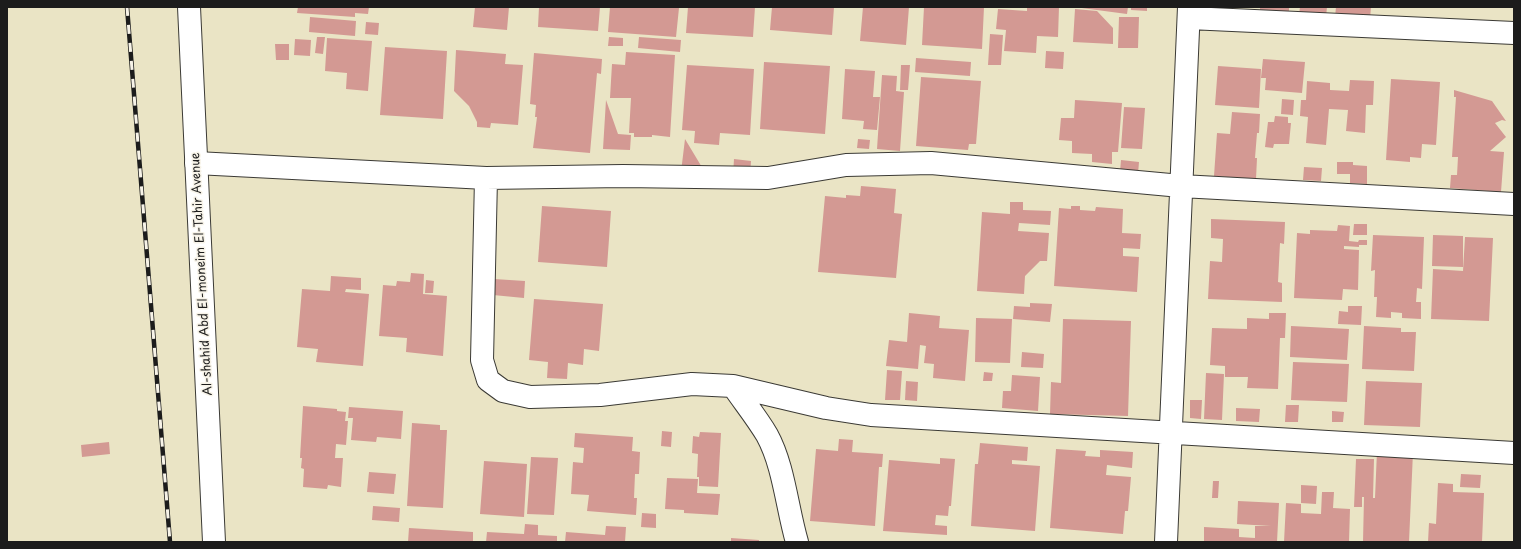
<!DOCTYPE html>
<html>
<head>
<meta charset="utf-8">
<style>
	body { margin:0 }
	#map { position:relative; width:1521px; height:549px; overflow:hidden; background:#eae4c5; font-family:"Playpen Sans",sans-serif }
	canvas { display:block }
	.frame { position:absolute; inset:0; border:8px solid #1c1c1c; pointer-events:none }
</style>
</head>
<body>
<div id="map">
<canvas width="1521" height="549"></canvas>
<div class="frame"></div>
</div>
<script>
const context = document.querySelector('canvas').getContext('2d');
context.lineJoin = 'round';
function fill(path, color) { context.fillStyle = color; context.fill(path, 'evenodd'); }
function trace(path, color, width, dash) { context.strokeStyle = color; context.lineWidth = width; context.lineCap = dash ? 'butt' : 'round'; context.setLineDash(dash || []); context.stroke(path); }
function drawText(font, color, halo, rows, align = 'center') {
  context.font = font + ' "Playpen Sans",sans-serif'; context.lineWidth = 3; context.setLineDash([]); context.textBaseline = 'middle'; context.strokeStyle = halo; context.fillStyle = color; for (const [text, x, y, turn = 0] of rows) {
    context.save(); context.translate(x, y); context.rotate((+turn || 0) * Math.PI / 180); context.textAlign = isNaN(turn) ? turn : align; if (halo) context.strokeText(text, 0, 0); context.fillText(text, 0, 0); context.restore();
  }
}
const building = new Path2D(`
	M 298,7 L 369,7 L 368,14 L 355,13 L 355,17 L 297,13 Z
	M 475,7 L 509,7 L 507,30 L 473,27 Z
	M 539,7 L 600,7 L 598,31 L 538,27 Z
	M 610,7 L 679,8 L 676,37 L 608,32 Z
	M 688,7 L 755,7 L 753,37 L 686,33 Z
	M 772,7 L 834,7 L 832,35 L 770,30 Z
	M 863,7 L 909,7 L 906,45 L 860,41 Z
	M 924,7 L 984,7 L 982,49 L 922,45 Z
	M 1027,7 L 1059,7 L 1058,37 L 1037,36 L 1036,53 L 1004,51 L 1006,30 L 996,29 L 998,9 L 1027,11 Z
	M 1074,7 L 1128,7 L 1127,14 Z
	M 1131,7 L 1147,7 L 1147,11 L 1131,10 Z
	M 1260,7 L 1289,7 L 1289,12 L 1260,10 Z
	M 1300,7 L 1327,7 L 1326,17 L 1299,15 Z
	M 1336,7 L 1371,7 L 1370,19 L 1335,17 Z
	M 1075,9 L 1097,11 L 1113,28 L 1113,44 L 1073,42 Z
	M 310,17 L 356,21 L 355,36 L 309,32 Z
	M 1119,17 L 1139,17 L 1138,48 L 1118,48 Z
	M 366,22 L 379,23 L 378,35 L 365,34 Z
	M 990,34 L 1003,35 L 1001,65 L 988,65 Z
	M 317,37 L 325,37 L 323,54 L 315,53 Z
	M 609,37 L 623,38 L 623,46 L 608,46 Z
	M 639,37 L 681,40 L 680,52 L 638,48 Z
	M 327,38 L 372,41 L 368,91 L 346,89 L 347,73 L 325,71 Z
	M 295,39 L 311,40 L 310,56 L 294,55 Z
	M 275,44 L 289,44 L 289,60 L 276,60 Z
	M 385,47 L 447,51 L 443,119 L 380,115 Z
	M 456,50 L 506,54 L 505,64 L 523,65 L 518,125 L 491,123 L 490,128 L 477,127 L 477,122 L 469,106 L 454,91 Z
	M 1046,51 L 1064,52 L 1063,69 L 1045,68 Z
	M 626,52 L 675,55 L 670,137 L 652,135 L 652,137 L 634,137 L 634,133 L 629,133 L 631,98 L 610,98 L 612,64 L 625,65 Z
	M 534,53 L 602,59 L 601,74 L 597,73 L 590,153 L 533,148 L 537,117 L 535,117 L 536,105 L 530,104 Z
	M 916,58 L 971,62 L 970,76 L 915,72 Z
	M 1263,59 L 1305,62 L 1302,93 L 1265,90 L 1266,78 L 1261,78 Z
	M 764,62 L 830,66 L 825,134 L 760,129 Z
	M 687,65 L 754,69 L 750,135 L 720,133 L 719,145 L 694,143 L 695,131 L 682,130 Z
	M 901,65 L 910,65 L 908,90 L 900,90 Z
	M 1218,66 L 1261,69 L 1259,108 L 1215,105 Z
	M 845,69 L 875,71 L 873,97 L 880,97 L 877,130 L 863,129 L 864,121 L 842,119 Z
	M 882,75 L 897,76 L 896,91 L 904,92 L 900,151 L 877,149 Z
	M 921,77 L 981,81 L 976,144 L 969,144 L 968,150 L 916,146 Z
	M 1391,79 L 1440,82 L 1436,145 L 1422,144 L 1421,158 L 1410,157 L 1410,162 L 1386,160 Z
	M 1350,80 L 1374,81 L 1373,105 L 1366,105 L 1365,133 L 1346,131 L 1348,110 L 1329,109 L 1326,145 L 1306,143 L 1308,117 L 1300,116 L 1301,100 L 1306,100 L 1307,81 L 1330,83 L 1330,90 L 1349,91 Z
	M 1454,90 L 1492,101 L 1506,121 L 1502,120 L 1495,123 L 1506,137 L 1490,151 L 1504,152 L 1501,192 L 1450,188 L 1451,175 L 1457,175 L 1458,157 L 1452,157 L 1456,97 L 1454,97 Z
	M 1282,99 L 1294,100 L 1293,115 L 1281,114 Z
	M 606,100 L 618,134 L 631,135 L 630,150 L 603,149 Z
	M 1075,100 L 1122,103 L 1118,152 L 1112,152 L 1112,164 L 1092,162 L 1092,154 L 1072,153 L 1072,141 L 1059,140 L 1061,118 L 1074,118 Z
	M 1124,107 L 1145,108 L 1142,149 L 1121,148 Z
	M 1232,112 L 1260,114 L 1259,133 L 1257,133 L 1255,158 L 1257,158 L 1256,179 L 1214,176 L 1217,133 L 1230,134 Z
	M 1275,116 L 1288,117 L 1288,123 L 1291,123 L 1289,144 L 1274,144 L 1273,148 L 1265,147 L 1268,122 L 1274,122 Z
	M 685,139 L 706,174 L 681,172 Z
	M 858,139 L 870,140 L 869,149 L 857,148 Z
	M 734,159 L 751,161 L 750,176 L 733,175 Z
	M 1121,160 L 1139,162 L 1138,174 L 1120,172 Z
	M 1337,162 L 1353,162 L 1353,165 L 1367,166 L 1367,184 L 1350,183 L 1350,174 L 1337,174 Z
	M 1304,167 L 1322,168 L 1321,181 L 1303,180 Z
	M 861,186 L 896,189 L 894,213 L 902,214 L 896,278 L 818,272 L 825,196 L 846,198 L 846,195 L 860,196 Z
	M 1010,202 L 1023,202 L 1023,210 L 1051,211 L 1050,225 L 1019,223 L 1018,231 L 1049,233 L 1047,261 L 1040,261 L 1025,276 L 1024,294 L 977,291 L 982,212 L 1010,214 Z
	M 542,206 L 611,211 L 607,267 L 538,262 Z
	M 1071,206 L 1080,206 L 1080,210 L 1095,211 L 1096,207 L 1123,209 L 1122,233 L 1141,234 L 1140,249 L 1123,248 L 1123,256 L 1139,257 L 1137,292 L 1054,286 L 1059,208 L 1071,209 Z
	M 1211,219 L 1285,222 L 1284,244 L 1280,243 L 1278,282 L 1282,283 L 1282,302 L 1208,299 L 1210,261 L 1222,262 L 1223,239 L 1211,238 Z
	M 1354,224 L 1367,224 L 1367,235 L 1353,235 Z
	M 1338,225 L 1350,226 L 1349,241 L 1358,242 L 1359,240 L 1367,240 L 1367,245 L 1359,245 L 1359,247 L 1344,246 L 1344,249 L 1359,250 L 1358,290 L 1343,289 L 1342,300 L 1294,298 L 1297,233 L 1310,234 L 1310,230 L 1337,231 Z
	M 1373,235 L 1424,237 L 1422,289 L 1417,288 L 1416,302 L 1421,302 L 1421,319 L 1402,318 L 1402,313 L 1391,312 L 1391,318 L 1376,317 L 1377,297 L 1374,297 L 1375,270 L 1371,271 Z
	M 1433,235 L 1463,236 L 1463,267 L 1432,266 Z
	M 1465,237 L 1493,238 L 1489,321 L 1431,319 L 1433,269 L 1463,271 Z
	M 411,273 L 424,274 L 423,294 L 447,296 L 443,356 L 406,352 L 407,338 L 379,336 L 383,285 L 396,286 L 397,281 L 410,282 Z
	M 331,276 L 361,278 L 361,290 L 346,289 L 345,292 L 369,294 L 363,366 L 316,362 L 318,349 L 297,347 L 302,289 L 330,291 Z
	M 494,279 L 525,281 L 524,298 L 493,295 Z
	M 426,280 L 434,281 L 433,293 L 425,293 Z
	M 534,299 L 603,304 L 599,351 L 584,349 L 583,365 L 568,363 L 567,379 L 547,378 L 548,362 L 529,360 Z
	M 1030,303 L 1052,304 L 1050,322 L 1013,319 L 1014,306 L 1030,307 Z
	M 1348,306 L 1362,306 L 1361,325 L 1338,324 L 1339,311 L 1348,312 Z
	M 909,313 L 940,316 L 939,328 L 969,330 L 965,381 L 933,378 L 934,364 L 924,363 L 926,346 L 920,345 L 918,369 L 886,366 L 889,340 L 907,342 Z
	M 1269,313 L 1286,313 L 1285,338 L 1280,338 L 1278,389 L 1247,388 L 1248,377 L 1225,377 L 1225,366 L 1210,365 L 1212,328 L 1247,329 L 1247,318 L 1269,319 Z
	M 976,318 L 1012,319 L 1010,363 L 975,362 Z
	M 1063,319 L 1131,321 L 1128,416 L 1050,414 L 1051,382 L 1061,383 Z
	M 1291,326 L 1349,329 L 1347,360 L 1290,357 Z
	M 1364,326 L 1401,328 L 1401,332 L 1416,332 L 1414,371 L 1362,369 Z
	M 1022,352 L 1044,354 L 1043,368 L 1021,367 Z
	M 1293,362 L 1349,364 L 1347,402 L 1291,400 Z
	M 887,370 L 902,371 L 900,400 L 885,400 Z
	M 984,372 L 993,373 L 992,381 L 983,381 Z
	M 1206,373 L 1224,374 L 1222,420 L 1204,419 Z
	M 1012,375 L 1040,377 L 1038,411 L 1002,408 L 1003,391 L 1011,391 Z
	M 906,381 L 918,382 L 917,401 L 905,400 Z
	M 1366,381 L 1422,383 L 1420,427 L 1364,425 Z
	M 1190,400 L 1202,400 L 1201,419 L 1190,418 Z
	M 1286,405 L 1299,405 L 1298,422 L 1285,422 Z
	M 303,406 L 337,409 L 337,411 L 346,412 L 345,421 L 348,421 L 346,445 L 336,444 L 335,458 L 343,458 L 341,487 L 328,485 L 327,489 L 303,487 L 304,469 L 301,468 L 302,458 L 300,458 Z
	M 349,407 L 403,411 L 401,439 L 377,437 L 376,442 L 351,440 L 353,418 L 348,418 Z
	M 1236,408 L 1260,409 L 1259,422 L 1236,421 Z
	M 1332,411 L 1344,412 L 1343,422 L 1332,422 Z
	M 412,423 L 440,425 L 440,430 L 447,430 L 443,508 L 407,506 Z
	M 662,431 L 672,432 L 671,447 L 661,446 Z
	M 700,432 L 721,433 L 718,487 L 699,486 L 699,477 L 697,477 L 698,454 L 692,453 L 693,436 L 699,437 Z
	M 575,433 L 633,437 L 632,451 L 640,452 L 639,474 L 635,474 L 634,498 L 637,498 L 636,515 L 587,511 L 589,495 L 571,494 L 573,462 L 583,463 L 584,448 L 574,447 Z
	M 839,439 L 853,440 L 852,452 L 883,454 L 882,467 L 879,467 L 875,526 L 810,521 L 816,449 L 838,451 Z
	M 109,442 L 110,454 L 82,457 L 81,445 Z
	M 980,443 L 1028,447 L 1027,461 L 1012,460 L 1012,464 L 1040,466 L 1035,531 L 971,526 L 975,464 L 978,464 Z
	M 1056,449 L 1086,451 L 1085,456 L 1100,457 L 1100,450 L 1133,452 L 1132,468 L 1107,465 L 1106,475 L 1131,477 L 1128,511 L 1125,511 L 1123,534 L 1050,528 Z
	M 1377,451 L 1413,452 L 1409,542 L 1363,542 L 1364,497 L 1362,497 L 1362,507 L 1354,507 L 1356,459 L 1374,459 L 1373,498 L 1375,498 Z
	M 531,457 L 558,458 L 554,515 L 527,514 Z
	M 940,458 L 955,459 L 951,506 L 949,506 L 948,516 L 936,515 L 935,525 L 947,526 L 947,535 L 883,531 L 889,460 L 940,464 Z
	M 484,461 L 527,464 L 524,517 L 480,514 Z
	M 369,472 L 396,474 L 394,494 L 367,492 Z
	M 1461,474 L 1481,475 L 1480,488 L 1460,487 Z
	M 667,478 L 698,479 L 697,493 L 720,494 L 718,515 L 684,513 L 684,510 L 665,509 Z
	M 1213,481 L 1219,481 L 1218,498 L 1212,498 Z
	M 1438,483 L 1453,484 L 1453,492 L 1484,493 L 1482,542 L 1428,542 L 1429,523 L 1436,524 Z
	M 1301,485 L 1317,486 L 1316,504 L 1301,503 Z
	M 1322,492 L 1334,492 L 1333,508 L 1350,509 L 1349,542 L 1284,542 L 1286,503 L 1301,504 L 1301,513 L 1321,514 Z
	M 1238,501 L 1279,503 L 1277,542 L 1204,542 L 1204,527 L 1239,529 L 1239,537 L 1255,538 L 1255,526 L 1271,526 L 1237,524 Z
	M 373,506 L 400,508 L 399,522 L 372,520 Z
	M 642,513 L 656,514 L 656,528 L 641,527 Z
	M 525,524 L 538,525 L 538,535 L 557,536 L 557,542 L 486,542 L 487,532 L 524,534 Z
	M 606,526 L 626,527 L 625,542 L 565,542 L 566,532 L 605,535 Z
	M 409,528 L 473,532 L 473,542 L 408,542 Z
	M 731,538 L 759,540 L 759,542 L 731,542 Z`);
const minor = new Path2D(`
	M 1189,18 L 1514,33
	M 196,163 L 486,178 L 623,176 L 768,178 L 846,165 L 931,163 L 1181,186 L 1514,204
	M 486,178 L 482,360 L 488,380 L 503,391 L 530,397 L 600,395 L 692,384 L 733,386 L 826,408 L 871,415 L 1514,453
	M 733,386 C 744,402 757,418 767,435 C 784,466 787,508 797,542
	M 1166,542 L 1189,7`);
const tertiary = new Path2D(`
	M 189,7 L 214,542`);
const rail = new Path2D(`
	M 127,7 L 170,542`);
const streetNames = [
	["Al-shahid Abd El-moneim El-Tahir Avenue",202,274,-93]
];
fill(building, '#d39993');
trace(minor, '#3b3a35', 24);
trace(tertiary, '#3b3a35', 24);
trace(minor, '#fff', 22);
trace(tertiary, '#fff', 22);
trace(rail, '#1c1c1c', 4.5);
trace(rail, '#f7f3e8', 3, [9]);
drawText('12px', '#1c1c1c', '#f7f3e8', streetNames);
</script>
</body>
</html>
